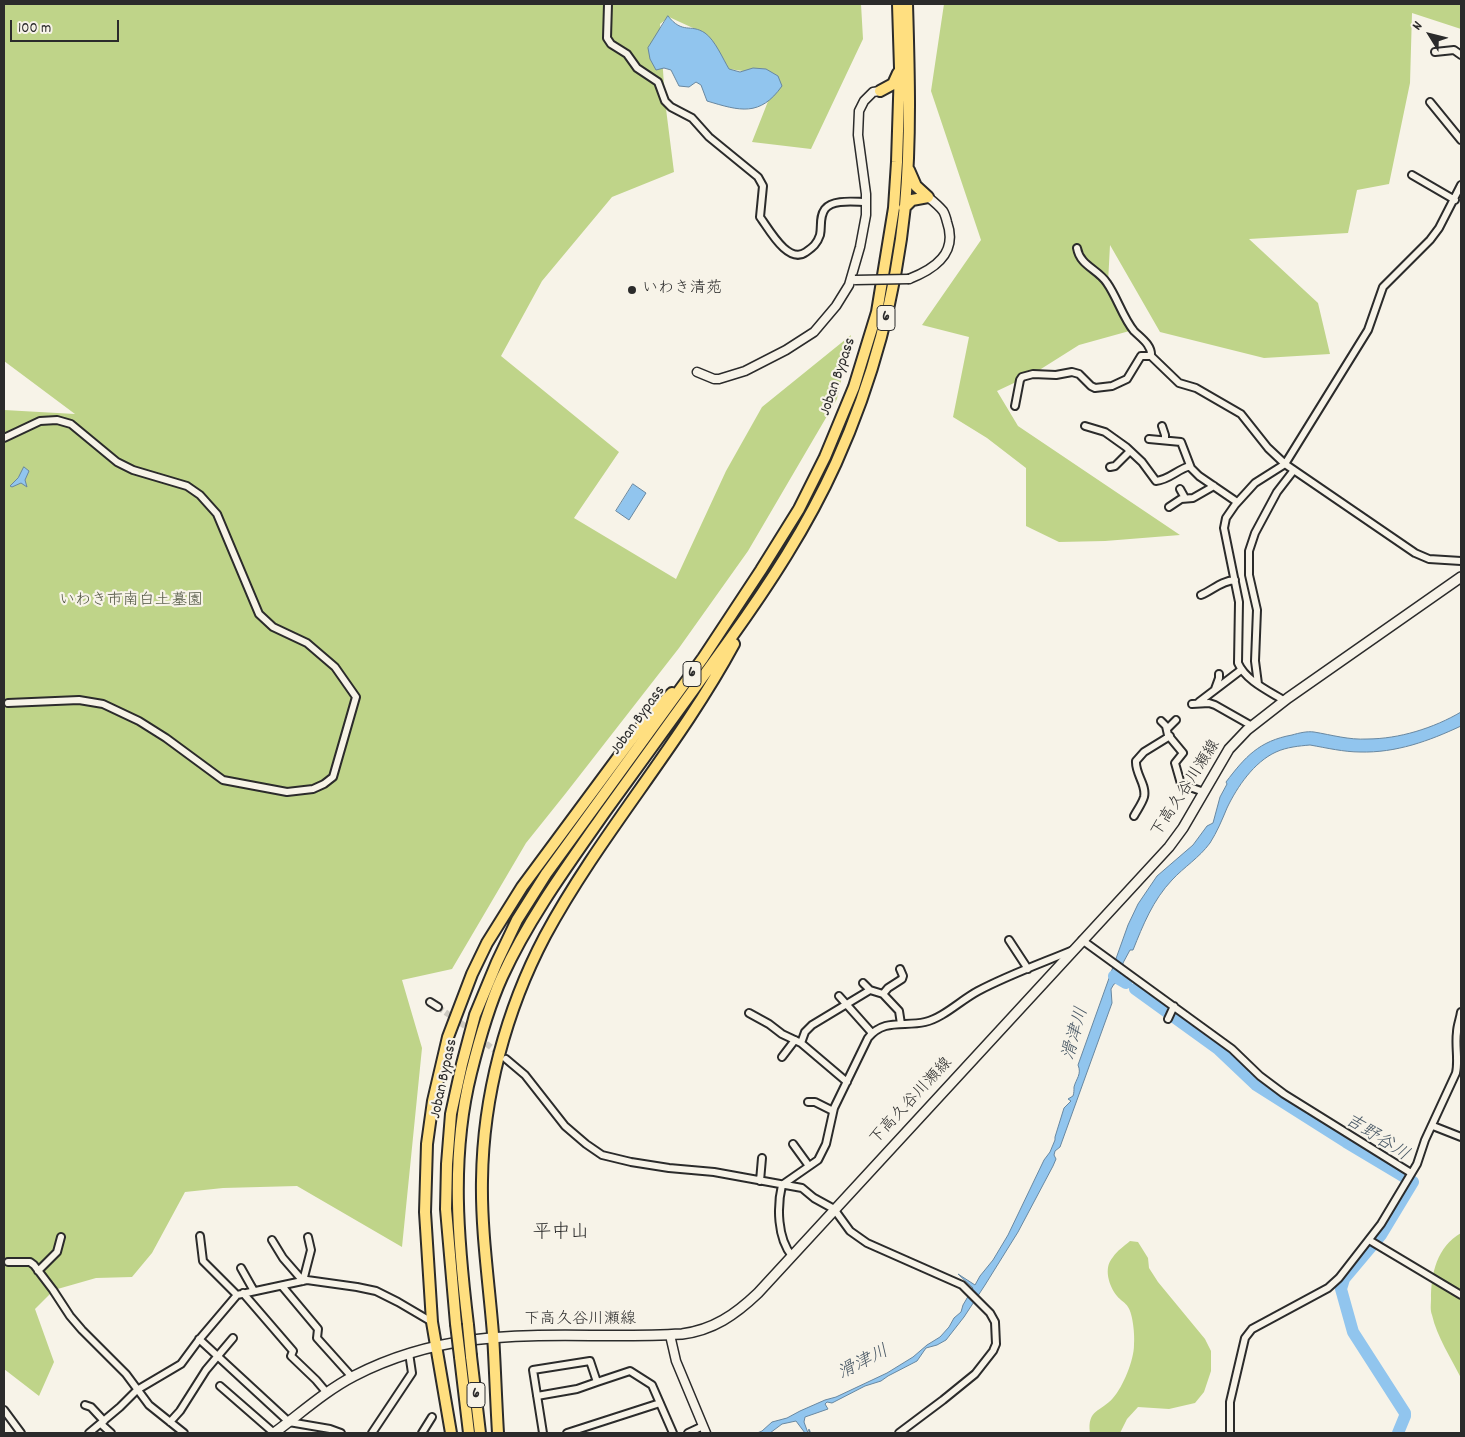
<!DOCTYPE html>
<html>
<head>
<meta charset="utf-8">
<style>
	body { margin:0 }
	#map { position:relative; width:1465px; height:1437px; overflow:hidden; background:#f7f3e8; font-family:Dekko,sans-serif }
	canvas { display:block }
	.frame { position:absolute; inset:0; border:5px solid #2b2b2b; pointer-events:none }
	.north { position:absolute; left:1405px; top:10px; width:50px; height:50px; -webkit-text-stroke:4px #f7f3e8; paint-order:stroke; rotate:306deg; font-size:14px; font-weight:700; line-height:20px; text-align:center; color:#2b2b2b }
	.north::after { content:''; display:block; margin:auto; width:18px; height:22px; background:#2b2b2b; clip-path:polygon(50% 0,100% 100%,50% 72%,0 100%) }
	.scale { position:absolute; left:10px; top:20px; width:109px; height:22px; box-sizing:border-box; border:2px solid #2b2b2b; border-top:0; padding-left:6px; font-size:15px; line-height:18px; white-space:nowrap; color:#2b2b2b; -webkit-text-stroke:4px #f7f3e8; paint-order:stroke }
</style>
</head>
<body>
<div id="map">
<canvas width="1465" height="1437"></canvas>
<div class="frame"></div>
<div class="north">N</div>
<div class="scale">100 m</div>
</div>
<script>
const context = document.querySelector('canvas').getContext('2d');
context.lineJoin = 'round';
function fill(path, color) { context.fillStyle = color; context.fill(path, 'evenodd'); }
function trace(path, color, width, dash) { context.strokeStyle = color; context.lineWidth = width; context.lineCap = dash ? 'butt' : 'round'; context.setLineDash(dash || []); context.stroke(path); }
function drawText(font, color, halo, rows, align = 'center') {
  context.font = font + ' Dekko,"Klee One",sans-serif'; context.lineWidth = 4.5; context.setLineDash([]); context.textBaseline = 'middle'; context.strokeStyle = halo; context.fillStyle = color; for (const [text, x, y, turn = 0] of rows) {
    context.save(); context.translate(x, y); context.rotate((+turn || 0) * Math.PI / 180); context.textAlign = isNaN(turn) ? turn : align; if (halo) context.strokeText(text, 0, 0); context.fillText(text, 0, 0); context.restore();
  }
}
const green = new Path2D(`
	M 4,4 L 861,4 L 863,39 L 811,149 L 752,142 L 778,76 L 729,69 L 706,34 L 669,17 L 660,24 L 665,101 L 674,172 L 612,197 L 542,281 L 501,356 L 619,452 L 574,518 L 676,579 L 726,471 L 762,407 L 851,335 L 837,399 L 748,551 L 679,648 L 566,793 L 526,843 L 452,969 L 402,980 L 422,1048 L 402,1247 L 297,1186 L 223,1188 L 185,1192 L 152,1253 L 132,1277 L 96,1278 L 54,1290 L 35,1309 L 54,1362 L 39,1396 L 4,1369 L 4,410 L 75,414 L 4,361 Z
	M 944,4 L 1461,4 L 1461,29 L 1412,13 L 1410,83 L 1389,184 L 1357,190 L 1348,233 L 1249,239 L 1318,303 L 1330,354 L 1264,358 L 1160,332 L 1110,245 L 1108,283 L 1133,330 L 1079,345 L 1033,374 L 997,391 L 1018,426 L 1180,535 L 1105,541 L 1059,542 L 1026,526 L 1026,468 L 987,438 L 953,417 L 969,337 L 922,325 L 981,240 L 931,91 Z
	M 1461,1233 L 1461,1378 C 1451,1358 1437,1337 1432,1315 C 1430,1310 1431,1304 1431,1299 C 1431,1273 1437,1247 1461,1233 Z
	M 1130,1241 L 1138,1242 L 1148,1258 L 1149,1268 L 1158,1282 L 1205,1339 L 1211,1351 L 1211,1371 L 1204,1392 L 1195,1403 L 1169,1409 L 1138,1407 L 1127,1419 L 1120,1433 L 1090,1433 C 1087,1409 1101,1412 1113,1398 C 1123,1387 1134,1360 1134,1345 C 1135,1336 1133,1314 1128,1307 C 1126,1303 1120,1300 1117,1296 C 1109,1286 1103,1268 1113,1257 C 1117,1251 1124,1246 1130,1241 Z`);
const water = new Path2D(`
	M 668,16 C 683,35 690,23 705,33 C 715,40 723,59 729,69 L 740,72 L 753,68 L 766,69 L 778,76 L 782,86 C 760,117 740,111 707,101 L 701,85 L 696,82 L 689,87 L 679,86 L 671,70 L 664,68 L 656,70 L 650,59 L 648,48 Z
	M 24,467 L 29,471 L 25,480 L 27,487 L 21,483 L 12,487 L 10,486 L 18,478 Z
	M 633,484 L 646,493 L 629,520 L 616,511 Z
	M 1461,712 L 1461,726 C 1429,741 1396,753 1360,752 C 1344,752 1327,748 1310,745 C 1299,746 1287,747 1276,752 C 1254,762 1237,787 1227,808 C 1222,820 1217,832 1210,843 C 1199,858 1184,867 1172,880 C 1153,900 1143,925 1133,950 L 1130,950 L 1123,963 L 1122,978 L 1119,982 L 1114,984 L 1111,989 L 1112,1003 L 1060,1147 L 1055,1151 L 1054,1155 L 1056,1159 L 1053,1166 L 1018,1232 L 985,1285 L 964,1317 L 946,1340 L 937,1345 L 926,1348 L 917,1361 L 888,1376 L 881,1381 L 865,1386 L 832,1403 L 827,1402 L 825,1404 L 828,1409 L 805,1417 L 804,1422 L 808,1433 L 805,1433 L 796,1421 L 782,1424 L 770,1433 L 757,1433 L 762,1431 L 772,1422 L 787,1418 L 800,1411 L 825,1400 L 836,1397 L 887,1373 L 913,1357 L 927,1345 L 940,1337 L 949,1327 L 954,1318 L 961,1312 L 963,1305 L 973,1288 L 958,1274 L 975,1285 L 980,1276 L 993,1260 L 1008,1235 L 1044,1160 L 1050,1152 L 1055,1140 L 1055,1137 L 1064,1108 L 1071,1101 L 1068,1099 L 1073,1096 C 1074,1093 1074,1090 1074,1087 C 1076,1079 1082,1074 1078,1065 L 1128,925 L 1138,904 L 1157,876 L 1193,845 L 1207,826 L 1213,823 L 1220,797 L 1227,784 L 1226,782 C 1245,757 1259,741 1292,735 C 1299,733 1307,731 1314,732 C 1332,735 1349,740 1367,739 C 1399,739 1434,728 1461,712 Z`);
const stream = new Path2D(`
	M 809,1430 L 810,1433`);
const river = new Path2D(`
	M 1114,976 L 1126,983
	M 1135,989 L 1218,1049 L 1256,1085 L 1346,1142 L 1413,1182 L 1381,1235 L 1344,1279 L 1341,1289 L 1353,1332 L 1405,1413 L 1405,1416 L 1398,1433`);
const minorTunnel = new Path2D(`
	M 438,1007 L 472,1031
	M 479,1038 L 501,1055`);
const minor = new Path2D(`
	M 608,4 L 607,38 L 611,44 L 627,54 L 637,68 L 658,82 L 665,101 L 671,107 L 692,118 L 709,137 L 758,177 L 763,186 L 760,217 C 769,229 788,265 806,252 C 813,247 817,244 820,235 C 822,226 819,217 825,209 C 833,199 854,202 866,202
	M 1435,52 L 1454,50 L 1461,55
	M 1430,102 L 1461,140
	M 1412,175 L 1455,200
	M 1077,248 C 1080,266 1098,269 1107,283 C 1117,297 1123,318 1134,331 C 1141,338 1152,345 1151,356
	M 1015,406 L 1020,380 L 1022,377 L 1033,374 L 1056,375 L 1072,372 L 1079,374 L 1091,386 L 1095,388 L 1112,386 L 1127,379 L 1141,356 L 1151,356 L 1179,383 L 1196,388 L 1241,414 L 1268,448 L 1285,464 L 1415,553 L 1429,559 L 1461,561
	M 1085,426 L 1105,432 L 1126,447 L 1142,462 L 1156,481 C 1169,480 1178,469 1190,466
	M 1162,426 L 1165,435 L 1165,440
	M 4,438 L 40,421 L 57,420 L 71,424 L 117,462 L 133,470 L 187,486 L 200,495 L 217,514 L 259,614 L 273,627 L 307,643 L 335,667 L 356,697 L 333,777 L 324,784 L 313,789 L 287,792 L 223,780 L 166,738 L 139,721 L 103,704 L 79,700 L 8,703
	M 1149,439 L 1181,442 L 1191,468 L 1199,476 L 1237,502
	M 1110,467 L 1115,466 L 1130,451
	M 1180,489 L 1185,498
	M 1169,507 L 1181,499 L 1193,498 L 1214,486
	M 1201,595 C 1213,590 1221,581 1235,580
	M 1258,684 L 1255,661 L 1257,610 L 1249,575 L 1249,551 L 1255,533 L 1277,492 L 1294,470
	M 1215,689 L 1219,678 L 1219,674
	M 1285,701 C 1269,691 1246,681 1238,663 L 1239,602 L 1224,528 L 1226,518 L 1235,505 L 1255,483 L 1285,464 L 1368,330 L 1383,287 L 1430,240 L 1439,228 L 1461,185
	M 1199,702 L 1241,670
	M 1192,704 L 1209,703 L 1215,705 L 1252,726
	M 1161,721 L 1166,726 L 1168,735 L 1183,753 L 1175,763 L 1181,784 L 1204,792
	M 1167,729 L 1176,720
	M 1134,816 C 1137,810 1142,804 1144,797 C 1147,785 1135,774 1136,761 L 1144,752 L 1170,736
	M 1009,940 L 1028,969
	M 1082,940 L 1232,1049 L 1260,1076 L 1284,1094 L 1411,1173
	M 863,983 L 870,990
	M 883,994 L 888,988 L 902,979 L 903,976 L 900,969
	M 839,996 L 872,1033
	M 430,1002 L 438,1007
	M 749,1013 L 769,1024 L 782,1034 L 801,1043 L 847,1082
	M 1168,1019 L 1174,1006
	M 801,1043 L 805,1032 L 812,1025 L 870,990 L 883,994 L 899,1011 L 901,1024
	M 782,1057 L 795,1040
	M 506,1059 L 525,1075 L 565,1126 L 586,1144 L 602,1155 L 631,1162 L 669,1168 L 714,1172 L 802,1188 L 814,1198 L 834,1209 L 850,1231 L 867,1243 L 962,1285 L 990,1313 L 995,1322 L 996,1344 L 993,1351 L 975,1374 L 943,1400 L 899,1433
	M 808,1102 L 815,1102 L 833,1111
	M 1433,1126 L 1461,1137
	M 793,1144 L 809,1166
	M 760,1181 L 762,1158
	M 200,1236 L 203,1261 L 237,1295
	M 272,1240 L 283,1258 L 303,1281
	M 1369,1240 L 1461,1295
	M 792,1256 C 777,1238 777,1206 782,1185 L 818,1160 L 826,1144 L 834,1108 L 868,1038 C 884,1018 904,1027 925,1022 C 943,1018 961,1000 978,991 C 1008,975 1042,963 1073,950
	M 8,1262 L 30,1262 L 34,1265 L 53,1290 L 70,1316 L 82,1330 L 126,1374 L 149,1405 L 184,1433
	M 241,1268 L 254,1291
	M 38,1271 L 57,1252 L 61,1237
	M 303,1281 L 311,1250 L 308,1237
	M 282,1286 L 318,1329 L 317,1338 L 352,1377
	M 243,1293 L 293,1351 L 291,1356 L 316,1380 L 327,1393
	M 199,1339 L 289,1422 L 330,1429 L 341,1433
	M 220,1386 L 274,1433
	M 537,1396 L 577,1389 L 597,1382
	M 85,1405 L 91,1407 L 104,1421
	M 4,1410 L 21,1433
	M 170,1422 L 180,1411 L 206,1370 L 233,1338
	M 101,1424 L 111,1433
	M 89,1433 L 120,1407 L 137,1390 L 181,1364 L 198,1341 L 237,1295 L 307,1280 L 357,1287 L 376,1291 L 398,1302 L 432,1322
	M 372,1433 L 412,1373 L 409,1353
	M 422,1433 L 432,1417
	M 543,1433 L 533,1370 L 590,1361 L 597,1382 L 630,1371 L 652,1385 L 673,1433
	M 567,1433 L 660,1403
	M 688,1433 L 703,1426
	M 1230,1433 L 1230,1402 L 1245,1338 L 1252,1329 L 1328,1288 L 1339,1278 L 1381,1224 L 1417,1164 L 1425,1140 L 1456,1073 C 1459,1060 1455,1046 1457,1032 C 1457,1026 1460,1019 1461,1012`);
const tertiary = new Path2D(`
	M 909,279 C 935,269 958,253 947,222 C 946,218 945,214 943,211 C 939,206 933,201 928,197
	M 697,372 L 714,379 L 719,379 L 745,371 L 786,350 L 814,332 L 836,306 L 849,285 L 860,247 L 866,215 L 866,194 L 858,135 L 859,111 L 864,101 L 873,92 L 880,91
	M 670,1335 L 676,1361 L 706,1433`);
const secondary = new Path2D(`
	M 274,1433 C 300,1414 325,1391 354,1376 C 464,1319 566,1341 682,1334 C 713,1330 735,1315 758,1293 L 1169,847 L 1183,828 L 1229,749 L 1247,730 L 1288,698 L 1461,577`);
const trunk = new Path2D(`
	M 880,91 L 893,84 L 898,73
	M 909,170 L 916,186 L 928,197
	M 904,208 L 912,200 L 928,197
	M 456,1324 L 446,1209 L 447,1164 L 451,1114 L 462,1064 L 475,1015 L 497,962 L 517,920 L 546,874 L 703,658 L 761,570 L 799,509 L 825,457 L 854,387 L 877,312 L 894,208 L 897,162 L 900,68 L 898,4
	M 468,1325 C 458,1241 450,1157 471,1073 C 479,1041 488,1008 502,977 C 529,918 568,865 605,812 C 646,755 687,699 728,642 C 769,585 807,527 836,463 C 872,383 896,294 905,206 C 911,139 909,71 907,4
	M 471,1356 L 480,1433
	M 460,1357 L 469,1433
	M 451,1433 L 432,1322 L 425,1212 L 427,1144 L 433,1101 L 448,1037 L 472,974 L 487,943 L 522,887 L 642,725 L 672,693
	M 498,1433 C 496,1400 495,1367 493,1334 C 489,1283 481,1231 482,1180 C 483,1096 506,1010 545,936 C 600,834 679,746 734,644`);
const tertiaryBridge = new Path2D(`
	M 855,280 L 909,279`);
const trunkBridge = new Path2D(`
	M 456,1324 L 460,1357
	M 468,1325 L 471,1356`);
const markers = [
	[632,290,5,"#2b2b2b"]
];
const shields = [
	[886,318,18],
	[692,674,18],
	[476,1395,18]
];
const shieldNames = [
	["6",886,318],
	["6",692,674],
	["6",476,1395]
];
const poiNames = [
	["いわき清苑",642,290]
];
const streetNames = [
	["Joban Bypass",839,377,-71],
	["Joban Bypass",639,721,-54],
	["下高久谷川瀬線",1187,789,-57],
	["Joban Bypass",445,1079,-78],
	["下高久谷川瀬線",912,1102,-47],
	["下高久谷川瀬線",580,1321]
];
const parkNames = [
	["いわき市南白土墓園",131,602]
];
const waterNames = [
	["滑津川",1077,1034,-74],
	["吉野谷川",1376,1139,32],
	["滑津川",864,1364,-27]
];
const quarterNames = [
	["平中山",561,1234]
];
fill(green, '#bfd489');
fill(water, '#91c5ee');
trace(water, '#6887a0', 1);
trace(stream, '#6887a0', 2);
trace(river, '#91c5ee', 12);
trace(minorTunnel, '#cecbc2', 6, [6, 3]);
trace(minor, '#2b2b2b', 10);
trace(tertiary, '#2b2b2b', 11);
trace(secondary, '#2b2b2b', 12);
trace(trunk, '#2b2b2b', 14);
trace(minor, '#f7f3e8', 6);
trace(tertiary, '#f7f3e8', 8);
trace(secondary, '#f7f3e8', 9);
trace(trunk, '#ffdf80', 10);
trace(tertiaryBridge, '#2b2b2b', 11, []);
trace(trunkBridge, '#2b2b2b', 14, []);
trace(tertiaryBridge, '#f7f3e8', 8);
trace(trunkBridge, '#ffdf80', 10);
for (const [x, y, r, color] of markers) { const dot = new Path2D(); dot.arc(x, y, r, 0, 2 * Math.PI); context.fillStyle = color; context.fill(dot); trace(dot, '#f7f3e8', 2); }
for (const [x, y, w] of shields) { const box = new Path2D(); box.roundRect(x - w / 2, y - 12.5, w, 25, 4); context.fillStyle = '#f7f3e8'; context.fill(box); trace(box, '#2b2b2b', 1); }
drawText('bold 15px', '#2b2b2b', null, shieldNames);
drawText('16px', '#2b2b2b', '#f7f3e8', poiNames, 'left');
drawText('16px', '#2b2b2b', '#f7f3e8', streetNames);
drawText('16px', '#505542', '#f7f3e8', parkNames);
drawText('italic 18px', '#4a5966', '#f7f3e8', waterNames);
drawText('19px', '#2b2b2b', '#f7f3e8', quarterNames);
</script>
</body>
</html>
